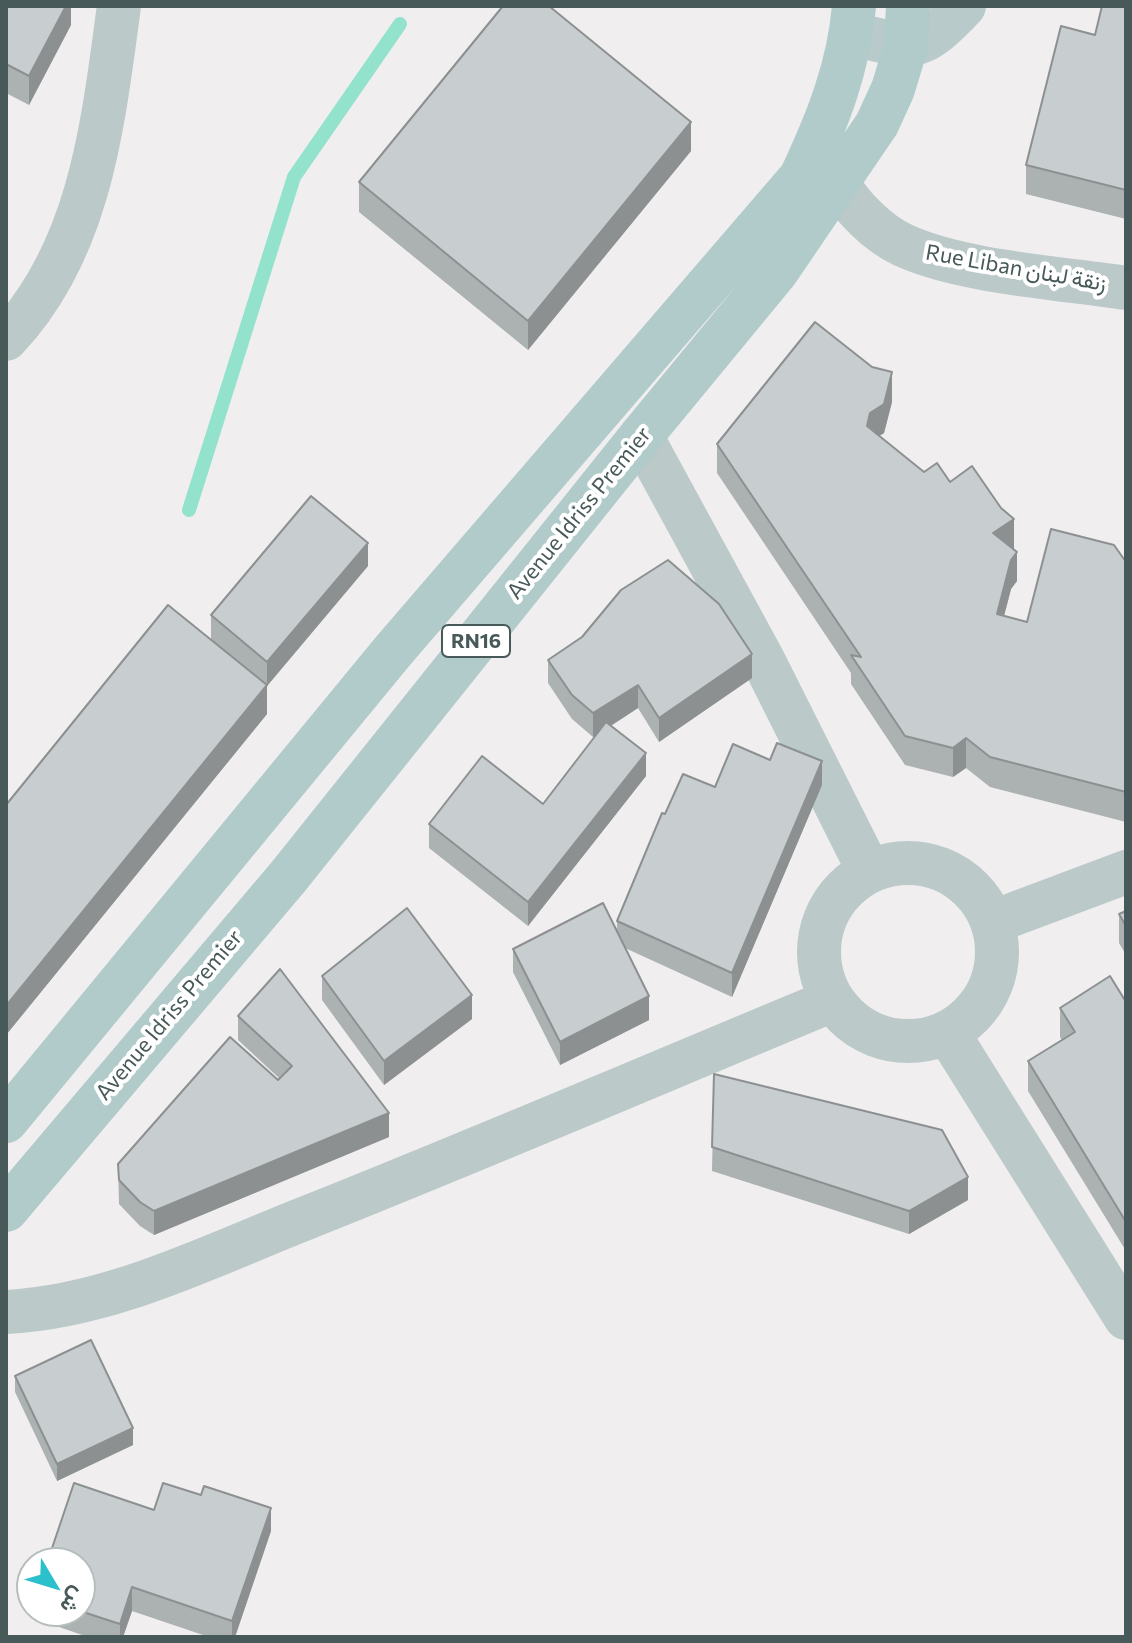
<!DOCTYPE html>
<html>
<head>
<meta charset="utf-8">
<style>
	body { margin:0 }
	#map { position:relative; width:1132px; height:1643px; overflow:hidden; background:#f0eeef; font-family:Commissioner,Vazirmatn,sans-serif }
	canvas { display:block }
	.frame { position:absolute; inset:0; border:8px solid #485959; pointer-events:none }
	.north { position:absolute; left:16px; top:1547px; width:80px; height:80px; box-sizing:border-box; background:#fff; border:2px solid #b6bdbd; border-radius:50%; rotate:128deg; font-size:22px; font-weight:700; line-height:32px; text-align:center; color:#485959 }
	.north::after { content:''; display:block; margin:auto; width:28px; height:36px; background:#2cbfcc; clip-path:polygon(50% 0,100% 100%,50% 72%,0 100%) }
</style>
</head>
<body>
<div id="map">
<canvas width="1132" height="1643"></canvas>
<div class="frame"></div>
<div class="north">ش</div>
</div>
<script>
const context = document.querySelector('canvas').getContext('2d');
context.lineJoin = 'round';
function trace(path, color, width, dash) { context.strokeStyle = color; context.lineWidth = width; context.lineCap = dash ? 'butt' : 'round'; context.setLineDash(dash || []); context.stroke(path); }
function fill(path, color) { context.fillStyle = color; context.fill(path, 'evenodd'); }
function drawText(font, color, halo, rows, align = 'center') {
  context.font = font + ' Commissioner,Vazirmatn,sans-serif'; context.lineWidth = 8; context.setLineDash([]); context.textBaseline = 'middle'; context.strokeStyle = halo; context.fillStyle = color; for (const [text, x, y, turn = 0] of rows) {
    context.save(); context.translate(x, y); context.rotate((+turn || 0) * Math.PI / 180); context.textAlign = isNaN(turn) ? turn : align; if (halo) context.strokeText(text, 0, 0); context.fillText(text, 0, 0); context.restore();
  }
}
const stream = new Path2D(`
	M 189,510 L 294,177 L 400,24`);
const street = new Path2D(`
	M 837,182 C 851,206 877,233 903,245 C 961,272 1061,278 1126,288
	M 6,339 C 91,249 103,123 119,6
	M 641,436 L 762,658 L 869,871
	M819 952a89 89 0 1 1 178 0a89 89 0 1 1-178 0Z
	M 993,922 L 1126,872
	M 947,1032 L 1126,1318
	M 6,1312 C 110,1307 210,1256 306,1218 C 482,1148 657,1073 833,1000`);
const secondary = new Path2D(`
	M 852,34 C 913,48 918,55 964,6`);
const primary = new Path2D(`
	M 6,1121 L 393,651 L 801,177 C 827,122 849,67 854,6
	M 6,1210 L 288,877 L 641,436 L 777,271 L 877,124 L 893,89 L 906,46 L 908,6`);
const wall = new Path2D(`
	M 6,6 L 71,6 L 71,25 L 29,105 L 6,93 Z
	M 1126,6 L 1126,219 L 1026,194 L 1026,165 L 1095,35 Z
	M 691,151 L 528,350 L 359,212 L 359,182 Z
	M 892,402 L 884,433 L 879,436 L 924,472 L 950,482 L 1014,548 L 1017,581 L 1011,589 L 1004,616 L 1027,622 L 1126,562 L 1126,822 L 990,787 L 966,768 L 953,777 L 905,765 L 851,684 L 851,673 L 717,473 L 717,444 Z
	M 368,566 L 267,686 L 267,714 L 6,1035 L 6,805 L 211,639 L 211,615 Z
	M 548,660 L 752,678 L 659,742 L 638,708 L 611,726 L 646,776 L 528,926 L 429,848 L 429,824 L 543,804 L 596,735 L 593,737 L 572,719 L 548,683 Z
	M 822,785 L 732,997 L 625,948 L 649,1020 L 560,1065 L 513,972 L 513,949 L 617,932 L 617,921 L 665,814 L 715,787 Z
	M 1126,911 L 1126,955 L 1119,943 L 1119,914 Z
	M 322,976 L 472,1019 L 384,1085 L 322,1000 Z
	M 1126,1002 L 1126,1251 L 1028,1091 L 1028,1061 L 1062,1040 L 1060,1037 L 1060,1008 Z
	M 238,1016 L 389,1137 L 154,1235 L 140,1226 L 119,1204 L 118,1164 L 279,1078 L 238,1040 Z
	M 714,1074 L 968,1200 L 909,1234 L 712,1171 Z
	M 15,1376 L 133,1445 L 57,1481 L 15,1392 Z
	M 154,1510 L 271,1531 L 235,1637 L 209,1637 L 132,1611 L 123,1637 L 88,1637 L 36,1619 L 36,1611 L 80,1611 Z`);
const shadedWall = new Path2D(`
	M 66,6 L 71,6 L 71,25 L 29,105 L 29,76 Z
	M 691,122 L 691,151 L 528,350 L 528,321 Z
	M 892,372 L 892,402 L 884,433 L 870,442 L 867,426 L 870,413 Z
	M 1014,519 L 1014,548 L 993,562 L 993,533 Z
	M 368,543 L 368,566 L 267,686 L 267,662 Z
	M 1017,552 L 1017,581 L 1011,589 L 997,643 L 997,614 L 1011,560 Z
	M 752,654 L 752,678 L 659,742 L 659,718 Z
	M 267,685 L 267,714 L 6,1035 L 6,1006 Z
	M 638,685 L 638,708 L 593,737 L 593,713 Z
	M 966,738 L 966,768 L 953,777 L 953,748 Z
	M 646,753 L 646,776 L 528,926 L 528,902 Z
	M 822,761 L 822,785 L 732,997 L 732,973 Z
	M 472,995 L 472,1019 L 384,1085 L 384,1061 Z
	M 649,996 L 649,1020 L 560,1065 L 560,1042 Z
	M 389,1113 L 389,1137 L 154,1235 L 154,1211 Z
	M 968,1177 L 968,1200 L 909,1234 L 909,1211 Z
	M 133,1428 L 133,1445 L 57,1481 L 57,1464 Z
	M 271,1508 L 271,1531 L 235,1637 L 232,1637 L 232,1621 Z
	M 132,1587 L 132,1611 L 123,1637 L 120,1637 L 120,1624 Z`);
const building = new Path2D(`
	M 6,6 L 66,6 L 29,76 L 6,64 Z
	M 503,6 L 549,6 L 691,122 L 528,321 L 359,182 Z
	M 1102,6 L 1126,6 L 1126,190 L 1026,165 L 1061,26 L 1095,35 Z
	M 815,322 L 872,367 L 892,372 L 884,404 L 870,413 L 867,426 L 924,472 L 937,463 L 950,482 L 972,466 L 1001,508 L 1014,519 L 993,533 L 1017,552 L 1011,560 L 997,614 L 1027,622 L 1051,529 L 1114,545 L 1126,562 L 1126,792 L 990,757 L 966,738 L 953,748 L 905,736 L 851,655 L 861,657 L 717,444 Z
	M 311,496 L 368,543 L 267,662 L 211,615 Z
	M 668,560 L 719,604 L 752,654 L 659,718 L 638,685 L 593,713 L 572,695 L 548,660 L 582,637 L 621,590 Z
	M 168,605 L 267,685 L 6,1006 L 6,805 Z
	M 606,722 L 646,753 L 528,902 L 429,824 L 482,756 L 543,804 Z
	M 777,743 L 822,761 L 732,973 L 617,921 L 662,813 L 665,814 L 683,774 L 715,787 L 733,744 L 770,760 Z
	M 603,903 L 649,996 L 560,1042 L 513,949 Z
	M 407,908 L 472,995 L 384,1061 L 322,976 Z
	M 1126,911 L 1126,926 L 1119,914 Z
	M 280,969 L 389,1113 L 154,1211 L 140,1202 L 119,1180 L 118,1164 L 230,1037 L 278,1080 L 292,1066 L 238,1016 Z
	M 1110,976 L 1126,1002 L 1126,1222 L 1028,1061 L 1075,1032 L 1060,1008 Z
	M 714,1074 L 942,1130 L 968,1177 L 909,1211 L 712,1147 Z
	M 91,1340 L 133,1428 L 57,1464 L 15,1376 Z
	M 74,1483 L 154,1510 L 163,1483 L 201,1495 L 204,1486 L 271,1508 L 232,1621 L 132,1587 L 120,1624 L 80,1611 L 80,1563 L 47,1563 Z`);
const shields = [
	[476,641,68]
];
const shieldNames = [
	["RN16",476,641]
];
const streetNames = [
	["Rue Liban زنقة لبنان",1016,268,10],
	["Avenue Idriss Premier",579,513,-51],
	["Avenue Idriss Premier",169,1015,-50]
];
trace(stream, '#93e2cc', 14);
trace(street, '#bbc9c9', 44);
trace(secondary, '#b9cacb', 44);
trace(primary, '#b1caca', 44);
fill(wall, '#acb1b2');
fill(shadedWall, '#8c9091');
fill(building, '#c8cecf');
trace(building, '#8c9091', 2);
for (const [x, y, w] of shields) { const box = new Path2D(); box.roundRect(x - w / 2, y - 16, w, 32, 6); context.fillStyle = '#fff'; context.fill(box); trace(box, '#485959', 2); }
drawText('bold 20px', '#485959', null, shieldNames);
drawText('22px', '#485959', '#fff', streetNames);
</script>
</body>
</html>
